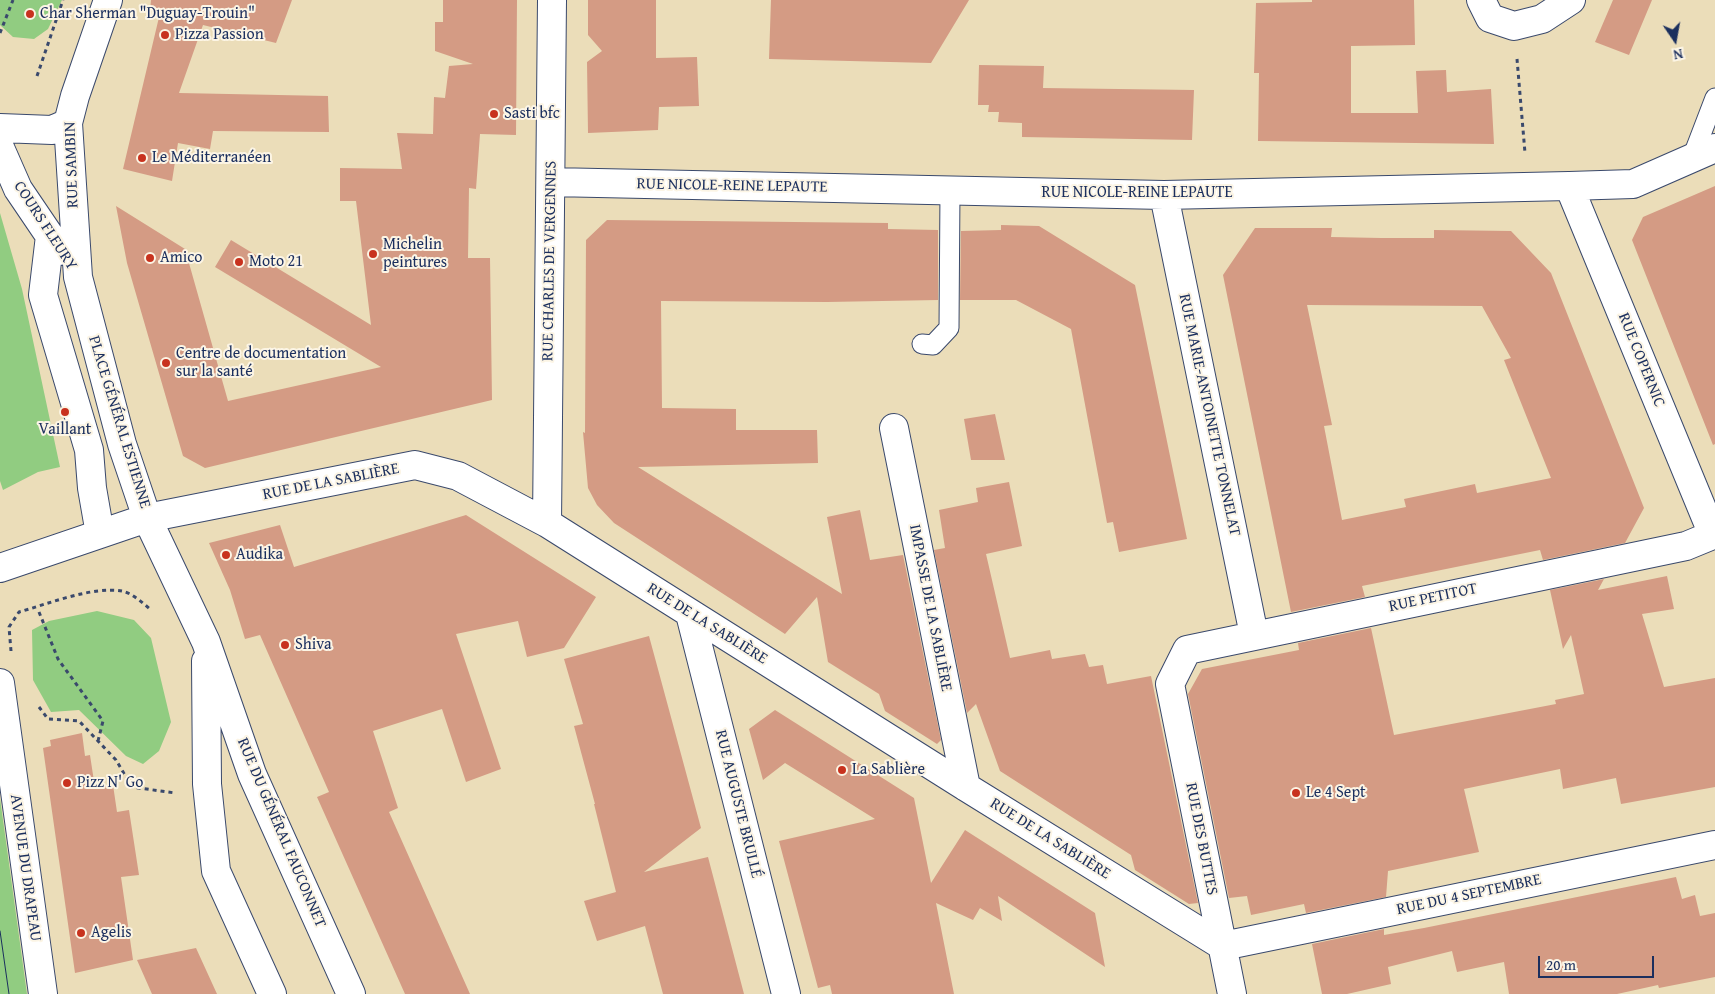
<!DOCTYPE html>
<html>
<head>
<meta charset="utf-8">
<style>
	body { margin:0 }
	#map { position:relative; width:1715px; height:994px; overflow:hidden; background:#ebddb9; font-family:"Gentium Book Plus",serif }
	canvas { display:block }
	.north { position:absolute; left:1650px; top:15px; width:50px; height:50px; -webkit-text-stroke:4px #fcf5e5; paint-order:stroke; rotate:168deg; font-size:14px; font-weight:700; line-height:20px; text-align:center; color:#1b2f5e }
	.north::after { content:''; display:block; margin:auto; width:18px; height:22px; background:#1b2f5e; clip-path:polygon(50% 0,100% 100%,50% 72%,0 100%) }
	.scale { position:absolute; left:1538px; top:956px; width:116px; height:22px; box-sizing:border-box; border:2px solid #1b2f5e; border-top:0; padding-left:6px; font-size:15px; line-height:18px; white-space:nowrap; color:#1b2f5e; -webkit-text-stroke:4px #fcf5e5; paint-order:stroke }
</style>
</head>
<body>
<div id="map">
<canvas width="1715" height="994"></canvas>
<div class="north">N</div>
<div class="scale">20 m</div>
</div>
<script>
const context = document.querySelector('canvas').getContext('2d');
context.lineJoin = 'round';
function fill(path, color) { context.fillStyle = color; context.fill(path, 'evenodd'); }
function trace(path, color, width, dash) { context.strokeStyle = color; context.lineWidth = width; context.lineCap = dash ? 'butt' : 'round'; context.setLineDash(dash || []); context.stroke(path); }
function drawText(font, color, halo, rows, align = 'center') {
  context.font = font + ' "Gentium Book Plus",serif'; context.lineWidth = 4; context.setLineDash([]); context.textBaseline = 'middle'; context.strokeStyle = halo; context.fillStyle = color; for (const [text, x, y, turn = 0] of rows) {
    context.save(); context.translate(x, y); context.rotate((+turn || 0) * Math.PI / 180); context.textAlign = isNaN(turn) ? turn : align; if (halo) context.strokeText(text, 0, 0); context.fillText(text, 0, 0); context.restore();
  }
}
const green = new Path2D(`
	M 0,0 L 62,0 L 48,29 L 34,39 L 13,37 L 0,25 Z
	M 0,213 L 22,289 L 60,467 L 38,472 L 3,490 L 0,481 Z
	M 97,611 L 134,620 L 151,638 L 171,722 L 159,751 L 143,764 L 126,756 L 79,710 L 51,712 L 33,680 L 32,630 L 49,621 Z
	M 0,798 L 27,994 L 0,994 Z`);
const building = new Path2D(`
	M 151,0 L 292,0 L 276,43 L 203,25 L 179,93 L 328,96 L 329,132 L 213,131 L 210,149 L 178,143 L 172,181 L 123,169 L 160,13 L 150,11 Z
	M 443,0 L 517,0 L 516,135 L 480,134 L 476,189 L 469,188 L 468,258 L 490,258 L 492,400 L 205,468 L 183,456 L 127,263 L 116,206 L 185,249 L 228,401 L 381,367 L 215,267 L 231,240 L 371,325 L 356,201 L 340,201 L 340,168 L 402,169 L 397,133 L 433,134 L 434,97 L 445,98 L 449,66 L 473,64 L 435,51 L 435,22 L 443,22 Z
	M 588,0 L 656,0 L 656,58 L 697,57 L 699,106 L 659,107 L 658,130 L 588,133 L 587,62 L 602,51 L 588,35 Z
	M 771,0 L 969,0 L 931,63 L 769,59 Z
	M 1312,0 L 1414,0 L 1415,45 L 1351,46 L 1351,113 L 1418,113 L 1416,71 L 1446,70 L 1447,92 L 1491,89 L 1494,144 L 1258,141 L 1259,73 L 1254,73 L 1256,3 L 1312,2 Z
	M 1613,0 L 1652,0 L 1629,55 L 1595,42 Z
	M 979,65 L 1044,66 L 1043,88 L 1194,90 L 1192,140 L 1022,137 L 1022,123 L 998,122 L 999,112 L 988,112 L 989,105 L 978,105 Z
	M 1715,186 L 1715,444 L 1713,445 L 1632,240 L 1643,217 Z
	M 607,220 L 888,223 L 888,229 L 938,230 L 938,300 L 827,302 L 661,301 L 662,408 L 736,409 L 736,430 L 817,430 L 818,463 L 638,467 L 842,594 L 827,517 L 860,510 L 870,560 L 903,555 L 941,740 L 937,744 L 885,711 L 879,694 L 828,662 L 817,597 L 785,634 L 614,523 L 597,505 L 588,488 L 583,432 L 585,433 L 586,240 Z
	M 1001,225 L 1039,226 L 1135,285 L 1187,539 L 1119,552 L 1113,522 L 1107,523 L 1071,329 L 1016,300 L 960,300 L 961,231 L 1001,230 Z
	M 1255,228 L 1332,228 L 1331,237 L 1381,238 L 1434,238 L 1434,230 L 1511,231 L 1551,273 L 1644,508 L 1625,543 L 1543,560 L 1540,550 L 1362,586 L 1365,597 L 1291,612 L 1223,275 ZM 1307,305 L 1482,306 L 1511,358 L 1504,360 L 1551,478 L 1477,493 L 1475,484 L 1404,499 L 1406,507 L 1342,520 L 1324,426 L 1332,425 Z
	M 995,414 L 1005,460 L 971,460 L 964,419 Z
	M 1009,482 L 1022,546 L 986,554 L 1010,658 L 1050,650 L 1052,659 L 1085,654 L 1089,667 L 1103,665 L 1107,684 L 1151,676 L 1198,903 L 1189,904 L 1135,870 L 1131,855 L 1000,771 L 976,704 L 967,713 L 934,550 L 945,548 L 939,510 L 978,502 L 976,488 Z
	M 466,515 L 596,597 L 564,648 L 527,657 L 518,621 L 456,634 L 501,769 L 466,782 L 442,709 L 373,731 L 398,808 L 389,812 L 470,994 L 405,994 L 317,797 L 329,792 L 260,635 L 245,639 L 230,590 L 209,543 L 280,525 L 294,567 Z
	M 1667,576 L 1674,609 L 1642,614 L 1664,687 L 1715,678 L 1715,787 L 1621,804 L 1616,778 L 1563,789 L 1560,769 L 1464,789 L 1479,852 L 1388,871 L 1386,897 L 1306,913 L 1304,904 L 1251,915 L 1247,896 L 1229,898 L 1188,694 L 1202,669 L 1299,650 L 1298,643 L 1371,628 L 1394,735 L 1556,704 L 1555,700 L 1584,694 L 1571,635 L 1563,649 L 1550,590 L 1604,579 L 1598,590 Z
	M 649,636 L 701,828 L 644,872 L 708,857 L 744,994 L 663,994 L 645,926 L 597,941 L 584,901 L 616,892 L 594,804 L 595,804 L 574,726 L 583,724 L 564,659 Z
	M 775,710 L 914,798 L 931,883 L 965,830 L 1095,913 L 1105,967 L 998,896 L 1002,921 L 980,908 L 973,920 L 936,903 L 954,994 L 832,994 L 830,985 L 818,988 L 779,841 L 875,819 L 785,763 L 763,780 L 749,729 Z
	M 82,733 L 85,756 L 90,755 L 95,788 L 113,785 L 117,812 L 129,810 L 139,875 L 121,877 L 133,960 L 75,973 L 43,748 L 51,746 L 50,740 Z
	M 1676,877 L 1682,899 L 1695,895 L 1700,916 L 1715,913 L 1715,977 L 1659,988 L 1658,985 L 1617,994 L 1509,994 L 1504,962 L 1457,972 L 1452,951 L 1388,967 L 1391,984 L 1347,994 L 1322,994 L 1312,944 L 1384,929 L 1384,935 L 1424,928 Z
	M 196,948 L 217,994 L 152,994 L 137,960 Z`);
const path = new Path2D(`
	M 0,33 L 13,0
	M 1517,59 L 1525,153
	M 37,76 L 63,0
	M 39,612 L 58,659 L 103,721 L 98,741
	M 11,651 L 9,627 L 19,612 C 48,604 92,586 122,591 C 132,593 143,603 151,610
	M 39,707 L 48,719 L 79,721 L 116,760 L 132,787 L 175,793`);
const service = new Path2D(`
	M 1692,158 L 1715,98
	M 922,344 L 933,345 L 949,328 L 950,191`);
const minor = new Path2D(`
	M 1481,0 L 1490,18 L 1514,26 L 1542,19 L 1571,0
	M 551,182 L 1164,195 L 1569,186 L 1633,184 L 1715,148
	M 1569,186 L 1713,535
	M 1164,195 L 1254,635
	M 894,428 L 966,787
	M 147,518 L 415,465 L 458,476 L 547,523 L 966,787 L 1223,946
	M 547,523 L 552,0
	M 690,614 L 786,994
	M 1223,946 L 1715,845
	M 1232,994 L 1170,684 L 1187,650 L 1686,546 L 1715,534`);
const secondary = new Path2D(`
	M 108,0 L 75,96 L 68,123 L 78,277 L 122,444 L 147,518 L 206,642 L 252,774 L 351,994
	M 0,128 L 52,130 L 68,123
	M 0,148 L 18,189 L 60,251
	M 50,236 L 43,295 L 89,450 L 92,488 L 100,534
	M 0,568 L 147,518
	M 206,661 L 207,784 L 216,871 L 272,994
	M 0,683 L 43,994`);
const tram = new Path2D(`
	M 0,931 L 9,994`);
const markers = [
	[30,14,5,"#c8321e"],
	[165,35,5,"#c8321e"],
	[494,114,5,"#c8321e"],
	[142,158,5,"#c8321e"],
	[373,254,5,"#c8321e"],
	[150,258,5,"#c8321e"],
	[239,262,5,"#c8321e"],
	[166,363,5,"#c8321e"],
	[65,412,5,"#c8321e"],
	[226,555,5,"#c8321e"],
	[285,645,5,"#c8321e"],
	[842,770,5,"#c8321e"],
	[67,783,5,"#c8321e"],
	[1296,793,5,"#c8321e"],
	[81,933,5,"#c8321e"]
];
const poiNames = [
	["Char Sherman \"Duguay-Trouin\"",40,14],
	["Pizza Passion",175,35],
	["Sasti bfc",504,114],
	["Le Méditerranéen",152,158],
	["Michelin",383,245],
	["peintures",383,263],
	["Amico",160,258],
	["Moto 21",249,262],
	["Centre de documentation",176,354],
	["sur la santé",176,372],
	["Vaillant",65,430,"center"],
	["Audika",236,555],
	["Shiva",295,645],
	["La Sablière",852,770],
	["Pizz N' Go",77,783],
	["Le 4 Sept",1306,793],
	["Agelis",91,933]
];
const streetNames = [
	["RUE SAMBIN",72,165,-92],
	["RUE NICOLE-REINE LEPAUTE",732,186,1],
	["RUE NICOLE-REINE LEPAUTE",1137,193],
	["COURS FLEURY",45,226,57],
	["RUE CHARLES DE VERGENNES",550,261,-89],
	["RUE COPERNIC",1641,360,68],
	["RUE MARIE-ANTOINETTE TONNELAT",1209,415,78],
	["PLACE GÉNÉRAL ESTIENNE",119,422,73],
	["RUE DE LA SABLIÈRE",331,482,-11],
	["RUE PETITOT",1433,598,-12],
	["IMPASSE DE LA SABLIÈRE",930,608,79],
	["RUE DE LA SABLIÈRE",707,624,32],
	["RUE AUGUSTE BRULLÉ",738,804,76],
	["RUE DU GÉNÉRAL FAUCONNET",281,833,67],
	["RUE DE LA SABLIÈRE",1050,839,32],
	["RUE DES BUTTES",1201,839,79],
	["AVENUE DU DRAPEAU",25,868,82],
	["RUE DU 4 SEPTEMBRE",1469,895,-12]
];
fill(green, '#91cc81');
fill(building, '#d49b84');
trace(service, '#3a496c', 21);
trace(minor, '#3a496c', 30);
trace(secondary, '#3a496c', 30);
trace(path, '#3a496c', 3, [4, 4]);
trace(service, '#fff', 19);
trace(minor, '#fff', 28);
trace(secondary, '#fff', 28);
trace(tram, '#1b2f5e', 1);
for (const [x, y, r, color] of markers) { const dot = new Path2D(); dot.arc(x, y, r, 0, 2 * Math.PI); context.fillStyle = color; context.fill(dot); trace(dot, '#fcf5e5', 2); }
drawText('16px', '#1b2f5e', '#fcf5e5', poiNames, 'left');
drawText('16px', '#1b2f5e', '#fcf5e5', streetNames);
</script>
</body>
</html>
